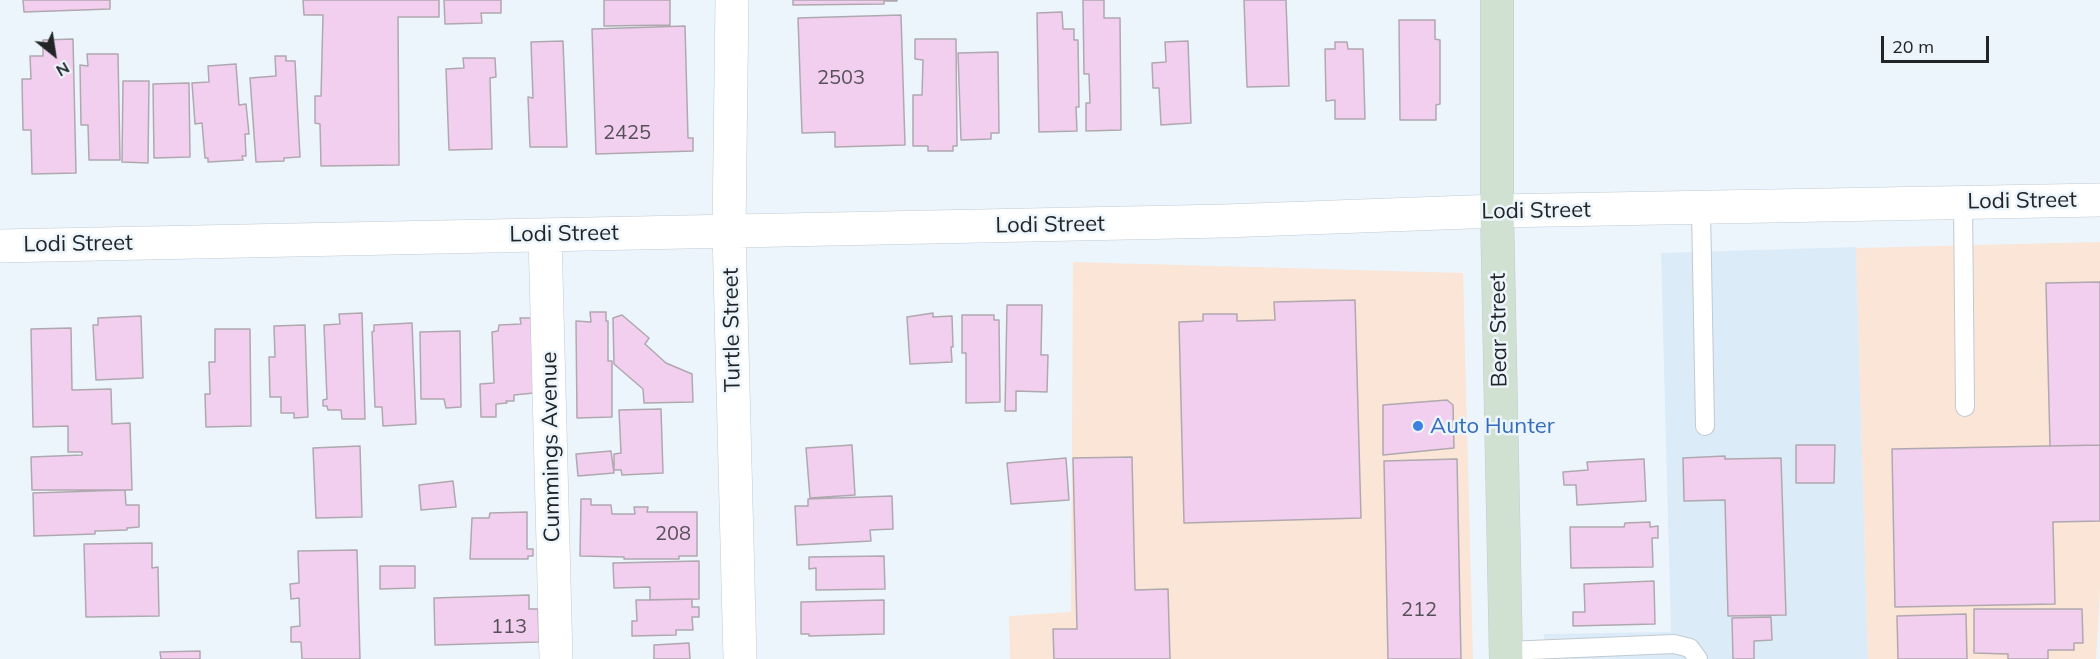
<!DOCTYPE html>
<html>
<head>
<meta charset="utf-8">
<style>
	body { margin:0 }
	#map { position:relative; width:2100px; height:659px; overflow:hidden; background:#ecf5fc; font-family:Mulish,sans-serif }
	canvas { display:block }
	.north { position:absolute; left:24px; top:24px; width:60px; height:60px; -webkit-text-stroke:4px #ecf5fc; paint-order:stroke; rotate:150deg; font-size:16px; font-weight:700; line-height:24px; text-align:center; color:#212527 }
	.north::after { content:''; display:block; margin:auto; width:21px; height:27px; background:#212527; clip-path:polygon(50% 0,100% 100%,50% 72%,0 100%) }
	.scale { position:absolute; left:1881px; top:36px; width:108px; height:27px; box-sizing:border-box; border:3px solid #212527; border-top:0; padding-left:8px; font-size:18px; line-height:21px; white-space:nowrap; color:#212527; -webkit-text-stroke:4px #ecf5fc; paint-order:stroke }
</style>
</head>
<body>
<div id="map">
<canvas width="2100" height="659"></canvas>
<div class="north">N</div>
<div class="scale">20 m</div>
</div>
<script>
const context = document.querySelector('canvas').getContext('2d');
context.lineJoin = 'round';
function fill(path, color) { context.fillStyle = color; context.fill(path, 'evenodd'); }
function trace(path, color, width, dash) { context.strokeStyle = color; context.lineWidth = width; context.lineCap = dash ? 'butt' : 'round'; context.setLineDash(dash || []); context.stroke(path); }
function drawText(font, color, halo, rows, align = 'center') {
  context.font = font + ' Mulish,sans-serif'; context.lineWidth = 5; context.setLineDash([]); context.textBaseline = 'middle'; context.strokeStyle = halo; context.fillStyle = color; for (const [text, x, y, turn = 0] of rows) {
    context.save(); context.translate(x, y); context.rotate((+turn || 0) * Math.PI / 180); context.textAlign = isNaN(turn) ? turn : align; if (halo) context.strokeText(text, 0, 0); context.fillText(text, 0, 0); context.restore();
  }
}
const built = new Path2D(`
	M 1856,247 L 1868,659 L 1545,659 L 1544,634 L 1671,632 L 1661,253 Z`);
const industrial = new Path2D(`
	M 2100,242 L 2100,588 L 2096,659 L 1868,659 L 1856,248 Z
	M 1073,262 L 1463,273 L 1473,659 L 1010,659 L 1009,616 L 1071,612 Z`);
const building = new Path2D(`
	M 23,0 L 110,0 L 110,9 L 24,12 Z
	M 303,0 L 439,0 L 439,17 L 398,17 L 399,165 L 321,166 L 320,124 L 315,123 L 315,96 L 321,96 L 323,15 L 304,15 Z
	M 444,0 L 501,0 L 501,13 L 481,13 L 482,23 L 445,24 Z
	M 604,0 L 670,0 L 670,25 L 604,26 Z
	M 793,0 L 897,0 L 897,1 L 884,1 L 884,4 L 793,5 Z
	M 1083,0 L 1104,0 L 1104,18 L 1120,18 L 1121,130 L 1086,131 L 1086,103 L 1090,103 L 1089,74 L 1084,74 Z
	M 1244,0 L 1286,0 L 1289,86 L 1247,87 Z
	M 1062,12 L 1063,29 L 1074,29 L 1074,40 L 1078,40 L 1079,107 L 1076,107 L 1077,131 L 1039,132 L 1037,13 Z
	M 901,15 L 905,145 L 835,147 L 835,132 L 802,133 L 798,18 Z
	M 1399,20 L 1435,20 L 1435,39 L 1440,40 L 1440,104 L 1436,105 L 1436,120 L 1400,120 Z
	M 685,26 L 688,138 L 693,138 L 693,151 L 596,154 L 592,29 Z
	M 73,39 L 76,173 L 32,174 L 31,130 L 23,130 L 22,79 L 31,79 L 30,56 L 43,56 L 43,40 Z
	M 915,39 L 956,39 L 957,146 L 953,146 L 953,151 L 928,151 L 928,146 L 913,146 L 913,95 L 922,95 L 923,60 L 915,59 Z
	M 563,41 L 567,147 L 530,147 L 528,97 L 533,98 L 531,42 Z
	M 1188,41 L 1191,123 L 1161,125 L 1159,88 L 1153,88 L 1152,63 L 1166,62 L 1165,42 Z
	M 1335,42 L 1347,42 L 1348,49 L 1363,49 L 1365,119 L 1335,119 L 1335,100 L 1326,101 L 1325,49 L 1335,49 Z
	M 998,52 L 999,133 L 991,133 L 991,139 L 961,140 L 958,53 Z
	M 87,54 L 118,54 L 120,160 L 89,160 L 88,125 L 81,125 L 80,65 L 88,66 Z
	M 275,56 L 286,56 L 286,61 L 295,61 L 300,157 L 284,158 L 284,161 L 256,162 L 250,78 L 276,76 Z
	M 463,58 L 495,58 L 496,77 L 490,78 L 492,149 L 449,150 L 446,69 L 464,68 Z
	M 236,64 L 239,105 L 246,104 L 249,134 L 245,134 L 246,156 L 242,156 L 243,160 L 208,162 L 208,158 L 205,158 L 202,123 L 195,124 L 192,83 L 209,82 L 208,66 Z
	M 123,81 L 149,81 L 148,163 L 122,162 Z
	M 189,83 L 190,157 L 154,158 L 153,84 Z
	M 2100,282 L 2100,445 L 2050,446 L 2046,283 Z
	M 1355,300 L 1361,518 L 1184,523 L 1179,322 L 1203,321 L 1203,314 L 1237,314 L 1237,321 L 1275,320 L 1274,302 Z
	M 1007,305 L 1042,305 L 1041,355 L 1048,355 L 1047,392 L 1016,391 L 1016,411 L 1005,411 Z
	M 590,312 L 606,312 L 606,321 L 608,321 L 608,361 L 612,361 L 612,417 L 577,418 L 576,321 L 591,322 Z
	M 362,313 L 365,419 L 342,419 L 341,410 L 328,410 L 327,406 L 323,406 L 323,400 L 327,399 L 324,325 L 340,324 L 339,314 Z
	M 933,313 L 933,317 L 952,316 L 953,347 L 951,347 L 952,362 L 910,364 L 907,317 Z
	M 622,315 L 649,338 L 645,344 L 666,363 L 692,374 L 693,402 L 644,403 L 643,389 L 614,364 L 613,318 Z
	M 962,315 L 994,315 L 994,320 L 999,320 L 1000,402 L 966,403 L 966,353 L 962,353 Z
	M 141,316 L 143,378 L 96,380 L 93,325 L 98,325 L 98,318 Z
	M 520,318 L 531,318 L 534,393 L 514,395 L 514,401 L 506,401 L 507,403 L 496,404 L 496,417 L 481,417 L 480,384 L 494,383 L 492,332 L 498,331 L 499,325 L 521,324 Z
	M 412,323 L 416,424 L 383,426 L 382,407 L 375,407 L 372,332 L 374,331 L 374,325 Z
	M 305,325 L 308,417 L 294,418 L 294,413 L 281,413 L 281,397 L 270,397 L 269,357 L 275,357 L 274,326 Z
	M 71,328 L 72,390 L 111,389 L 112,424 L 130,423 L 132,490 L 32,490 L 31,457 L 82,455 L 82,452 L 68,452 L 68,426 L 33,427 L 31,329 Z
	M 215,329 L 250,329 L 251,426 L 206,427 L 205,394 L 210,394 L 209,362 L 215,362 Z
	M 460,331 L 461,407 L 446,408 L 444,399 L 421,399 L 420,332 Z
	M 1447,400 L 1453,405 L 1454,448 L 1383,455 L 1383,405 Z
	M 661,409 L 663,473 L 622,475 L 621,470 L 614,470 L 614,454 L 621,453 L 619,410 Z
	M 852,445 L 855,495 L 810,498 L 806,448 Z
	M 1796,445 L 1835,445 L 1834,483 L 1796,483 Z
	M 2100,445 L 2100,521 L 2053,522 L 2055,604 L 1895,607 L 1892,449 Z
	M 360,446 L 362,517 L 316,518 L 313,448 Z
	M 611,451 L 614,473 L 578,476 L 576,454 Z
	M 1725,456 L 1725,459 L 1781,458 L 1786,615 L 1728,616 L 1725,500 L 1684,501 L 1683,458 Z
	M 1132,457 L 1135,590 L 1168,589 L 1170,659 L 1054,659 L 1053,629 L 1077,629 L 1073,458 Z
	M 1066,458 L 1069,500 L 1011,504 L 1007,463 Z
	M 1457,459 L 1461,659 L 1388,659 L 1384,461 Z
	M 1644,459 L 1646,501 L 1577,505 L 1576,485 L 1564,485 L 1563,472 L 1588,470 L 1587,462 Z
	M 453,481 L 456,507 L 421,510 L 419,485 Z
	M 125,490 L 126,505 L 139,505 L 139,527 L 127,528 L 127,530 L 95,531 L 95,534 L 34,536 L 33,493 Z
	M 892,496 L 893,529 L 870,530 L 871,541 L 797,545 L 795,506 L 808,506 L 808,499 Z
	M 581,499 L 591,499 L 591,505 L 611,505 L 612,514 L 635,514 L 634,507 L 648,507 L 647,512 L 697,512 L 697,556 L 679,556 L 679,559 L 624,559 L 624,557 L 580,556 Z
	M 527,512 L 527,549 L 533,549 L 533,556 L 528,556 L 528,559 L 470,559 L 472,518 L 489,518 L 490,513 Z
	M 1650,522 L 1650,527 L 1658,526 L 1658,538 L 1652,538 L 1653,567 L 1571,568 L 1570,527 L 1624,527 L 1625,523 Z
	M 152,543 L 152,568 L 158,567 L 159,616 L 86,617 L 84,544 Z
	M 357,550 L 360,659 L 302,659 L 301,642 L 291,642 L 291,627 L 300,626 L 299,598 L 291,599 L 290,584 L 299,583 L 298,551 Z
	M 884,556 L 885,589 L 816,590 L 816,568 L 809,569 L 809,557 Z
	M 699,561 L 699,599 L 650,600 L 650,587 L 614,588 L 613,563 Z
	M 380,566 L 415,566 L 415,588 L 380,589 Z
	M 1654,581 L 1655,624 L 1573,626 L 1573,612 L 1585,612 L 1584,584 Z
	M 529,595 L 529,609 L 538,609 L 539,642 L 435,645 L 434,598 Z
	M 692,599 L 692,607 L 699,607 L 699,617 L 692,617 L 693,630 L 676,630 L 676,635 L 632,636 L 632,621 L 637,621 L 636,600 Z
	M 884,600 L 884,634 L 809,636 L 809,634 L 801,634 L 801,602 Z
	M 1974,609 L 2082,609 L 2083,643 L 2074,643 L 2074,650 L 2048,650 L 2048,659 L 2008,659 L 2008,654 L 1974,653 Z
	M 1966,614 L 1967,659 L 1898,659 L 1897,616 Z
	M 1771,617 L 1772,640 L 1754,641 L 1754,659 L 1733,659 L 1732,618 Z
	M 689,643 L 690,659 L 654,659 L 654,645 Z
	M 200,651 L 200,659 L 161,659 L 160,652 Z`);
const lane = new Path2D(`
	M 1963,202 L 1965,407
	M 1701,208 L 1705,426
	M 1506,651 L 1674,644 L 1690,648 L 1698,659`);
const street = new Path2D(`
	M 732,0 L 729,231 L 740,659
	M 545,235 L 556,659
	M 0,246 L 1225,221 L 1497,211 L 2100,200`);
const secondary = new Path2D(`
	M 1497,0 L 1497,211 L 1506,659`);
const markers = [
	[1418,426,6,"#3f7fe0"]
];
const numberNames = [
	["2503",841,78],
	["2425",627,133],
	["208",673,534],
	["212",1419,610],
	["113",509,627]
];
const streetNames = [
	["Lodi Street",2022,201,-1],
	["Lodi Street",1536,211,-1],
	["Lodi Street",1050,225,-1],
	["Lodi Street",564,234,-1],
	["Lodi Street",78,244,-1],
	["Turtle Street",732,330,-91],
	["Bear Street",1499,330,-91],
	["Cummings Avenue",551,447,-91]
];
const shopNames = [
	["Auto Hunter",1430,426]
];
fill(built, '#dbebf7');
fill(industrial, '#fae5d7');
fill(building, '#f2cfee');
trace(building, '#b0a8af', 1.5);
trace(lane, '#c1cad1', 20);
trace(street, '#c1cad1', 34);
trace(secondary, '#c1cad1', 34);
trace(lane, '#fff', 18);
trace(street, '#fff', 33);
trace(secondary, '#d0e1d2', 33);
for (const [x, y, r, color] of markers) { const dot = new Path2D(); dot.arc(x, y, r, 0, 2 * Math.PI); context.fillStyle = color; context.fill(dot); trace(dot, '#ecf5fc', 2); }
drawText('20px', '#555059', null, numberNames);
drawText('22px', '#212527', '#ecf5fc', streetNames);
drawText('22px', '#366cbe', '#ecf5fc', shopNames, 'left');
</script>
</body>
</html>
